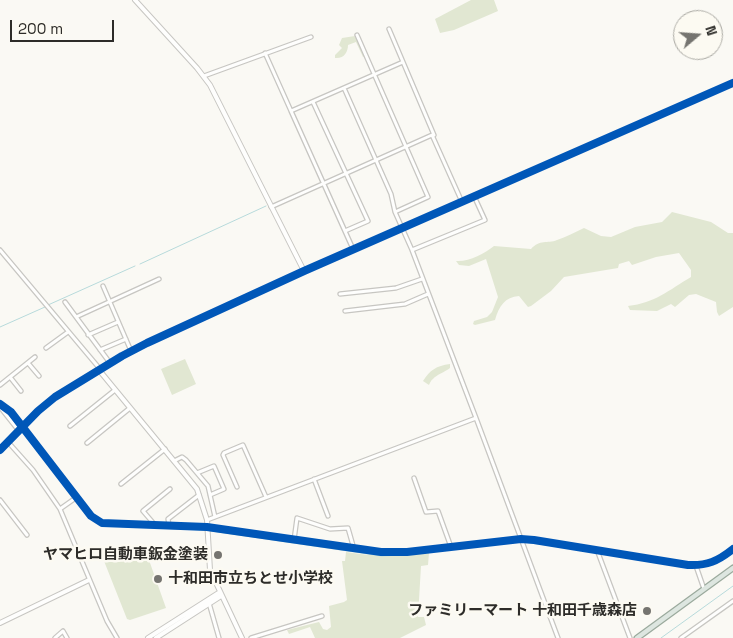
<!DOCTYPE html>
<html>
<head>
<meta charset="utf-8">
<style>
	body { margin:0 }
	#map { position:relative; width:733px; height:638px; overflow:hidden; background:#faf9f4; font-family:"Space Grotesk",sans-serif }
	canvas { display:block }
	.north { position:absolute; left:673px; top:10px; width:50px; height:50px; box-sizing:border-box; background:#fcfaf2; border:1px solid #a9a8a2; border-radius:50%; rotate:72deg; font-size:14px; font-weight:700; line-height:20px; text-align:center; color:#2d2c29 }
	.north::after { content:''; display:block; margin:auto; width:18px; height:22px; background:#757470; clip-path:polygon(50% 0,100% 100%,50% 72%,0 100%) }
	.scale { position:absolute; left:10px; top:20px; width:104px; height:22px; box-sizing:border-box; border:2px solid #2d2c29; border-top:0; padding-left:6px; font-size:15px; line-height:18px; white-space:nowrap; color:#2d2c29; -webkit-text-stroke:4px #fcfaf2; paint-order:stroke }
</style>
</head>
<body>
<div id="map">
<canvas width="733" height="638"></canvas>
<div class="north">N</div>
<div class="scale">200 m</div>
</div>
<script>
const context = document.querySelector('canvas').getContext('2d');
context.lineJoin = 'round';
function fill(path, color) { context.fillStyle = color; context.fill(path, 'evenodd'); }
function trace(path, color, width, dash) { context.strokeStyle = color; context.lineWidth = width; context.lineCap = dash ? 'butt' : 'round'; context.setLineDash(dash || []); context.stroke(path); }
function drawText(font, color, halo, rows, align = 'center') {
  context.font = font + ' "Space Grotesk","Noto Sans JP",sans-serif'; context.lineWidth = 5; context.setLineDash([]); context.textBaseline = 'middle'; context.strokeStyle = halo; context.fillStyle = color; for (const [text, x, y, turn = 0] of rows) {
    context.save(); context.translate(x, y); context.rotate((+turn || 0) * Math.PI / 180); context.textAlign = isNaN(turn) ? turn : align; if (halo) context.strokeText(text, 0, 0); context.fillText(text, 0, 0); context.restore();
  }
}
const green = new Path2D(`
	M 471,0 L 494,0 L 498,11 L 454,30 L 440,33 L 435,19 Z
	M 355,36 L 365,56 L 363,57 L 356,42 L 348,45 C 348,52 344,59 335,58 L 335,55 L 342,48 L 339,45 L 342,38 Z
	M 672,212 L 711,222 L 728,233 L 733,233 L 733,307 L 719,316 L 717,312 L 716,302 L 696,294 L 689,295 L 675,307 L 671,304 L 657,311 L 630,310 L 628,306 C 655,303 669,290 691,277 L 691,270 L 679,253 L 656,257 L 632,265 L 629,261 L 619,264 L 618,268 L 564,277 L 551,291 L 531,306 L 528,307 L 519,296 C 505,297 499,306 495,320 L 475,325 L 473,324 L 474,321 L 487,317 L 492,312 L 498,297 L 486,259 L 469,266 L 459,265 L 456,261 C 469,262 484,254 494,246 L 531,249 C 540,239 547,244 557,240 C 566,237 575,232 584,228 L 601,236 L 611,237 L 635,227 L 662,222 Z
	M 185,359 L 196,384 L 172,395 L 161,369 Z
	M 450,364 L 450,368 C 445,372 436,375 433,379 C 431,380 430,383 429,385 L 423,381 C 430,370 436,366 450,364 Z
	M 144,546 L 166,608 L 130,620 L 127,619 L 104,561 Z
	M 346,552 C 375,557 400,556 429,553 L 428,565 L 421,566 L 418,617 L 424,617 L 426,625 L 400,638 L 315,638 L 310,627 L 289,634 L 287,630 L 319,622 L 323,629 L 327,630 L 331,627 L 329,606 L 344,602 L 347,600 L 342,561 L 345,561 Z`);
const stream = new Path2D(`
	M 140,264 L 266,206
	M 48,305 L 135,266
	M 0,327 L 45,307
	M 9,415 L 16,424
	M 23,433 L 72,494
	M 79,503 L 91,518 L 101,525
	M 107,526 L 204,530
	M 211,531 L 382,556 L 401,555 L 519,542
	M 524,542 L 595,552
	M 600,553 L 688,568
	M 661,638 L 733,586`);
const street = new Path2D(`
	M 389,29 L 434,135 L 432,135 L 462,202
	M 357,35 L 428,197 L 395,212 L 412,250 L 476,418 L 558,638
	M 265,53 L 291,111
	M 204,76 L 311,37
	M 344,88 L 391,194 L 395,212
	M 313,102 L 368,221 L 345,231
	M 271,207 L 432,135
	M 353,249 L 291,111 L 403,62
	M 0,250 L 100,369
	M 412,250 L 485,220 L 474,196
	M 103,286 L 131,351
	M 340,294 L 396,288 L 422,279
	M 65,302 L 110,363
	M 345,311 L 405,304 L 428,294
	M 76,317 L 159,279
	M 88,335 L 118,322
	M 46,348 L 68,332
	M 100,350 L 126,339
	M 28,363 L 39,376
	M 10,377 L 21,391
	M 0,385 L 35,357
	M 0,404 L 11,412 L 91,516 L 102,523 L 207,527 L 381,552 L 407,552 L 521,539 L 534,540 L 688,565 C 707,566 718,561 733,549
	M 0,407 L 19,431
	M 70,426 L 115,390
	M 8,442 L 33,470 L 60,509 L 107,621 L 117,638
	M 87,443 L 130,408
	M 174,461 L 182,457 L 186,460 L 208,486 L 215,517
	M 197,473 L 214,466 L 224,489 L 210,495
	M 414,478 L 426,512 L 438,511 L 451,547
	M 314,479 L 328,516
	M 121,484 L 165,449
	M 237,487 L 223,455 L 224,453 L 243,445 L 266,497
	M 0,500 L 27,535
	M 60,509 L 77,497
	M 207,520 L 476,418
	M 155,525 L 143,511 L 170,489
	M 169,525 L 168,519 L 199,495
	M 294,540 L 297,518 L 330,529 L 348,528 L 354,549
	M 597,550 L 630,638
	M 696,566 L 704,589
	M 209,603 L 219,638
	M 55,638 L 63,631 L 67,638
	M 251,638 L 322,616
	M 681,638 L 733,601`);
const secondary = new Path2D(`
	M 135,0 L 197,68 L 210,85 L 304,271
	M 99,370 L 197,489 L 207,520 L 210,570 L 242,638
	M 0,450 L 38,411 L 55,397 L 122,356 L 147,343 L 304,271 L 733,83
	M 0,623 L 89,580
	M 148,638 L 220,592
	M 156,638 L 221,596`);
const primary = new Path2D(`
	M 637,638 L 733,568`);
const cycleway = new Path2D(`
	M 0,404 L 11,412 L 91,516 L 102,523 L 207,527 L 381,552 L 407,552 L 521,539 L 534,540 L 688,565 C 707,566 718,561 733,549
	M 0,450 L 38,411 L 55,397 L 122,356 L 147,343 L 304,271 L 733,83`);
const markers = [
	[218,555,5,"#757470"],
	[158,579,5,"#757470"],
	[647,611,5,"#757470"]
];
const poiNames = [
	["ヤマヒロ自動車鈑金塗装",208,555],
	["十和田市立ちとせ小学校",168,579,"left"],
	["ファミリーマート 十和田千歳森店",637,611]
];
fill(green, '#e1e7d2');
trace(stream, '#b7dadb', 1);
trace(street, '#c7c6c2', 5.5);
trace(secondary, '#c7c6c2', 6);
trace(primary, '#9baa9d', 7);
trace(street, '#fefefd', 3);
trace(secondary, '#fefefd', 4);
trace(primary, '#dde6e0', 4.5);
trace(cycleway, '#0057b8', 8);
for (const [x, y, r, color] of markers) { const dot = new Path2D(); dot.arc(x, y, r, 0, 2 * Math.PI); context.fillStyle = color; context.fill(dot); trace(dot, '#fcfaf2', 2); }
drawText('bold 15px', '#2d2c29', '#fcfaf2', poiNames, 'right');
</script>
</body>
</html>
